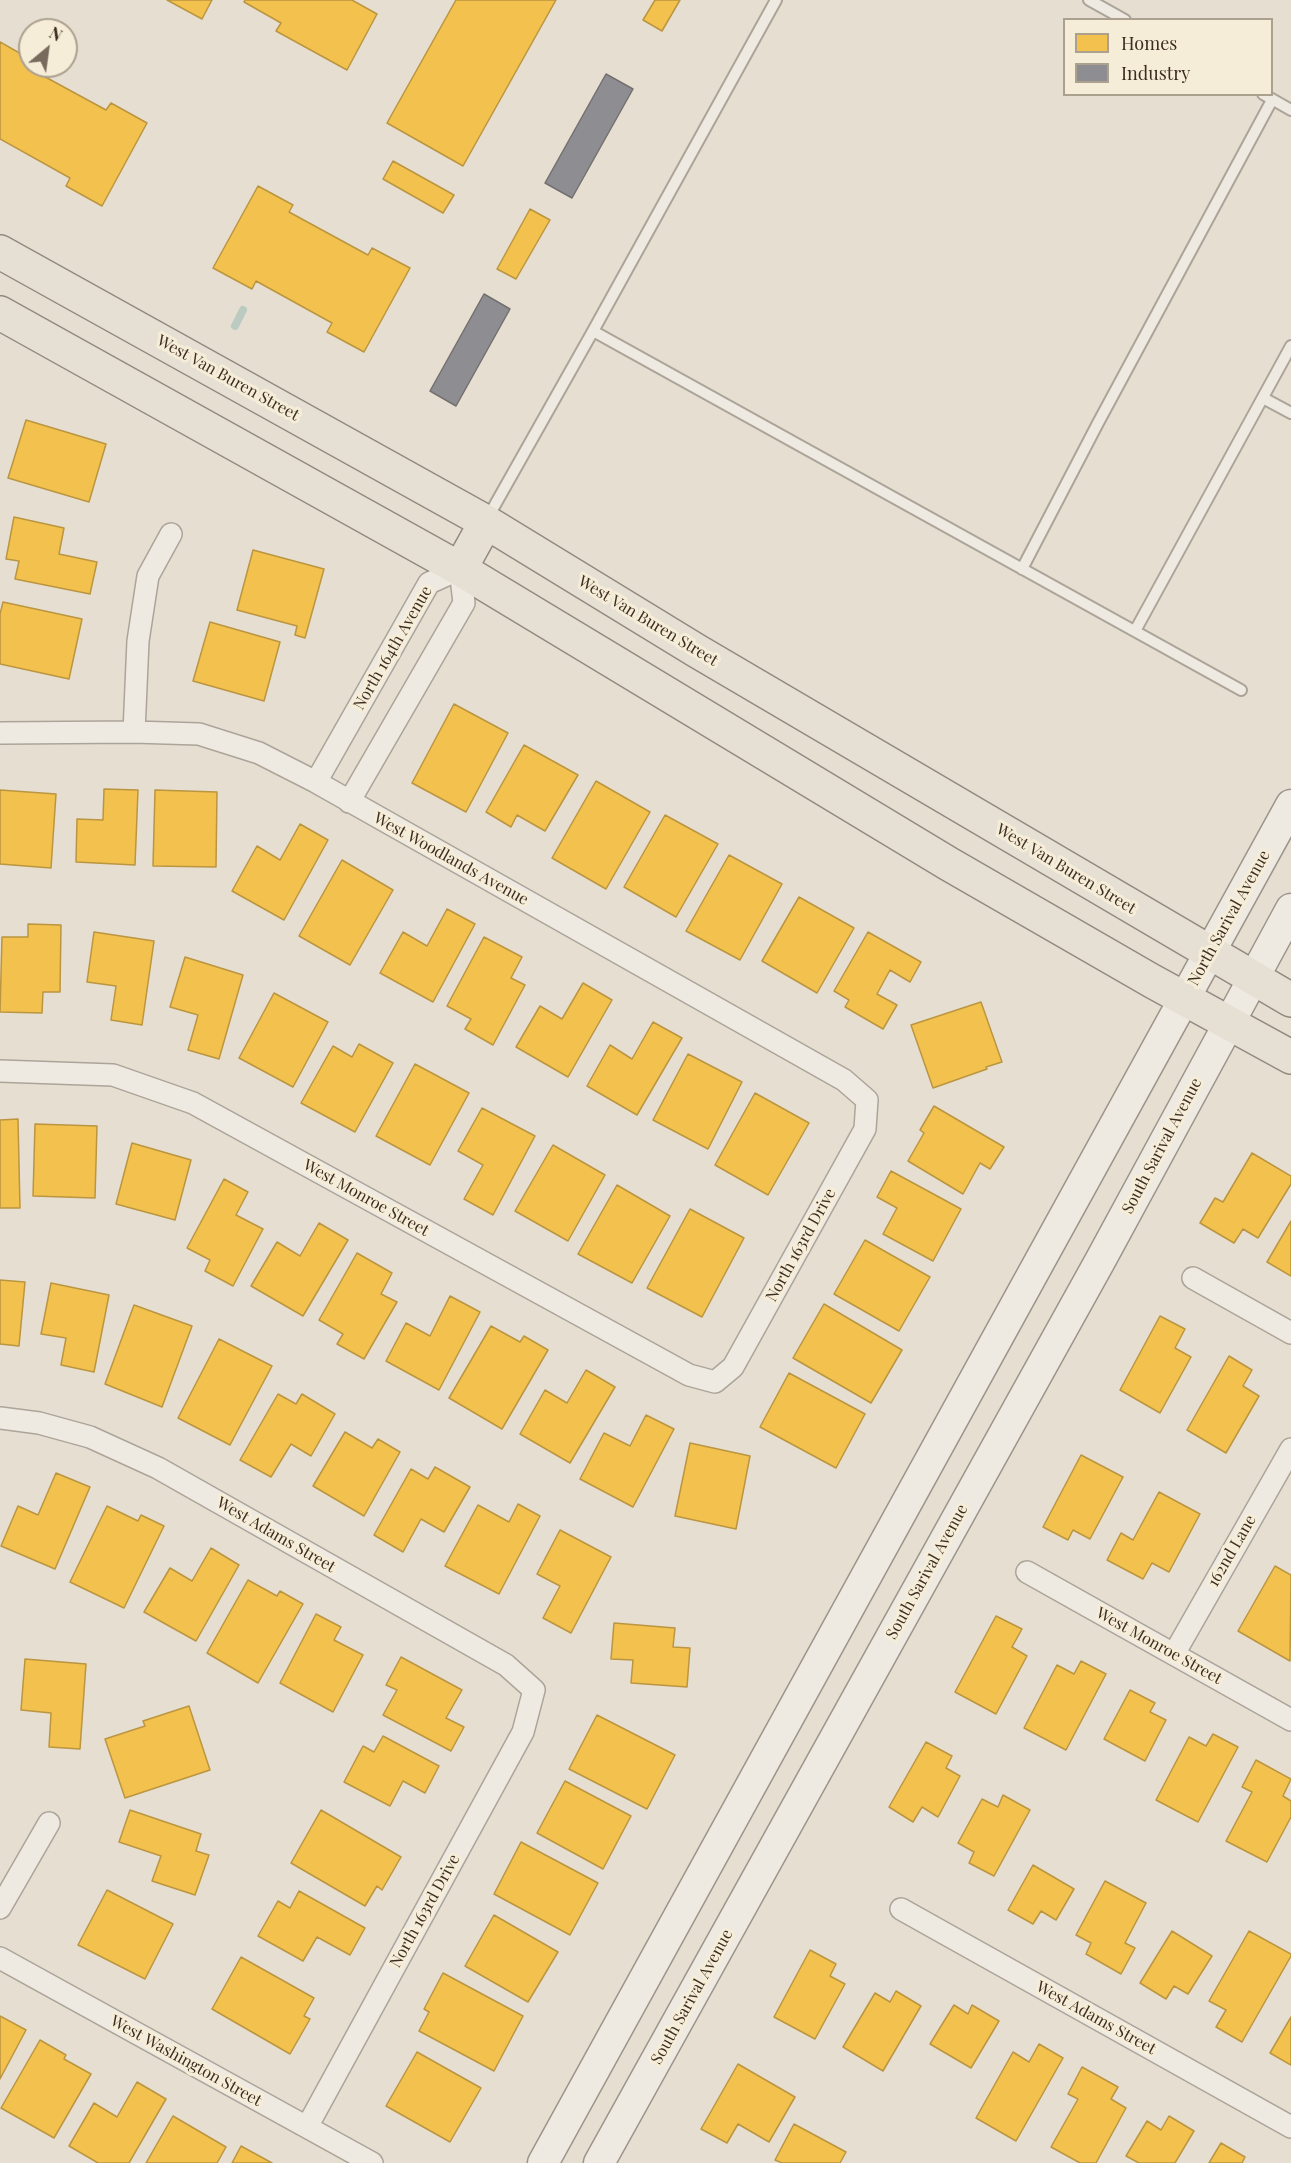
<!DOCTYPE html>
<html>
<head>
<meta charset="utf-8">
<style>
	body { margin:0 }
	#map { position:relative; width:1291px; height:2163px; overflow:hidden; background:#e6dfd1; font-family:"Playfair Display",serif }
	canvas { display:block }
	.legend { position:absolute; left:1063px; top:18px; width:210px; height:78px; box-sizing:border-box; background:#f6edd8; border:2px solid #aca08e; margin:0; padding:8px 10px; list-style:none; font-size:18px; color:#3c2d20 }
	.legend li { display:flex; align-items:center; gap:12px; height:30px }
	.legend b { width:30px; border:2px solid #aca08e }
	.north { position:absolute; left:18px; top:18px; width:60px; height:60px; box-sizing:border-box; background:#f6edd8; border:2px solid #aca08e; border-radius:50%; rotate:29deg; font-size:16px; font-weight:700; line-height:24px; text-align:center; color:#3c2d20 }
	.north::after { content:''; display:block; margin:auto; width:21px; height:27px; background:#786b5e; clip-path:polygon(50% 0,100% 100%,50% 72%,0 100%) }
</style>
</head>
<body>
<div id="map">
<canvas width="1291" height="2163"></canvas>
<ul class="legend">
<li><b style="height:16px;background:#f2c14e"></b>Homes</li>
<li><b style="height:16px;background:#8d8d92"></b>Industry</li>
</ul>
<div class="north">N</div>
</div>
<script>
const context = document.querySelector('canvas').getContext('2d');
context.lineJoin = 'round';
function fill(path, color) { context.fillStyle = color; context.fill(path, 'evenodd'); }
function trace(path, color, width, dash) { context.strokeStyle = color; context.lineWidth = width; context.lineCap = dash ? 'butt' : 'round'; context.setLineDash(dash || []); context.stroke(path); }
function drawText(font, color, halo, rows, align = 'center') {
  context.font = font + ' "Playfair Display",serif'; context.lineWidth = 6; context.setLineDash([]); context.textBaseline = 'middle'; context.strokeStyle = halo; context.fillStyle = color; for (const [text, x, y, turn = 0] of rows) {
    context.save(); context.translate(x, y); context.rotate((+turn || 0) * Math.PI / 180); context.textAlign = isNaN(turn) ? turn : align; if (halo) context.strokeText(text, 0, 0); context.fillText(text, 0, 0); context.restore();
  }
}
const homes = new Path2D(`
	M 167,0 L 212,0 L 202,19 Z
	M 245,0 L 352,0 L 377,14 L 347,70 L 276,31 L 281,23 L 244,2 Z
	M 456,0 L 556,0 L 463,166 L 387,123 Z
	M 655,0 L 680,0 L 662,31 L 643,20 Z
	M 0,42 L 30,59 L 27,67 L 106,110 L 111,103 L 147,123 L 102,206 L 66,186 L 70,178 L 0,139 Z
	M 393,161 L 454,195 L 443,213 L 383,179 Z
	M 258,186 L 293,205 L 289,212 L 368,255 L 372,248 L 410,268 L 364,352 L 327,332 L 332,323 L 256,281 L 252,289 L 213,268 Z
	M 530,209 L 550,220 L 516,279 L 497,269 Z
	M 26,420 L 106,444 L 89,502 L 8,478 Z
	M 14,517 L 64,528 L 59,554 L 97,562 L 90,594 L 15,579 L 19,561 L 6,559 Z
	M 253,550 L 324,569 L 305,638 L 295,635 L 297,626 L 237,610 Z
	M 3,602 L 82,619 L 69,679 L 0,664 L 0,614 Z
	M 210,622 L 280,642 L 264,701 L 193,681 Z
	M 454,704 L 508,733 L 466,812 L 412,783 Z
	M 524,745 L 578,775 L 545,831 L 517,815 L 511,827 L 486,812 Z
	M 596,781 L 650,812 L 606,889 L 552,858 Z
	M 104,789 L 138,790 L 135,865 L 76,862 L 77,819 L 103,820 Z
	M 0,790 L 56,794 L 51,868 L 0,864 Z
	M 155,790 L 217,792 L 216,867 L 153,866 Z
	M 665,815 L 718,844 L 676,917 L 624,887 Z
	M 300,824 L 328,840 L 284,920 L 232,891 L 257,846 L 280,860 Z
	M 729,855 L 782,884 L 740,960 L 686,931 Z
	M 342,860 L 393,890 L 350,965 L 299,936 Z
	M 799,897 L 854,928 L 817,993 L 762,961 Z
	M 447,909 L 475,924 L 433,1002 L 380,973 L 403,932 L 427,946 Z
	M 28,924 L 61,925 L 60,992 L 43,992 L 42,1013 L 0,1012 L 2,937 L 28,937 Z
	M 94,932 L 154,941 L 142,1025 L 111,1020 L 116,986 L 87,982 Z
	M 868,932 L 921,962 L 910,982 L 890,970 L 877,994 L 897,1005 L 883,1029 L 845,1007 L 849,1000 L 834,991 Z
	M 484,937 L 522,957 L 511,978 L 525,985 L 493,1045 L 465,1029 L 471,1019 L 447,1006 Z
	M 185,957 L 243,975 L 219,1059 L 188,1050 L 198,1015 L 170,1007 Z
	M 583,983 L 612,1000 L 568,1077 L 516,1047 L 540,1006 L 562,1019 Z
	M 274,993 L 328,1022 L 293,1087 L 239,1058 Z
	M 981,1002 L 1002,1062 L 986,1067 L 987,1069 L 933,1088 L 911,1025 Z
	M 653,1022 L 682,1038 L 637,1115 L 587,1086 L 610,1045 L 632,1059 Z
	M 359,1044 L 393,1063 L 355,1132 L 301,1103 L 333,1046 L 352,1057 Z
	M 688,1054 L 742,1082 L 708,1149 L 653,1120 Z
	M 415,1064 L 469,1093 L 430,1165 L 376,1136 Z
	M 755,1093 L 809,1123 L 768,1195 L 715,1165 Z
	M 934,1106 L 1004,1147 L 990,1169 L 980,1163 L 963,1194 L 908,1161 L 924,1133 L 920,1130 Z
	M 482,1108 L 535,1136 L 493,1215 L 464,1199 L 483,1165 L 458,1151 Z
	M 18,1119 L 20,1208 L 0,1208 L 0,1120 Z
	M 35,1124 L 97,1126 L 95,1198 L 33,1196 Z
	M 132,1143 L 191,1160 L 175,1220 L 116,1204 Z
	M 553,1145 L 605,1175 L 568,1241 L 515,1211 Z
	M 1252,1153 L 1291,1176 L 1291,1184 L 1258,1238 L 1243,1229 L 1234,1243 L 1200,1223 L 1215,1198 L 1223,1202 Z
	M 891,1171 L 961,1209 L 933,1261 L 883,1234 L 897,1208 L 877,1197 Z
	M 224,1179 L 248,1192 L 236,1215 L 263,1229 L 233,1286 L 205,1271 L 210,1260 L 187,1248 Z
	M 617,1185 L 670,1216 L 632,1283 L 578,1254 Z
	M 690,1209 L 744,1238 L 702,1317 L 647,1288 Z
	M 1291,1221 L 1291,1276 L 1267,1262 Z
	M 319,1223 L 348,1240 L 303,1316 L 251,1286 L 277,1242 L 300,1256 Z
	M 865,1240 L 930,1277 L 899,1331 L 834,1294 Z
	M 357,1253 L 392,1273 L 381,1294 L 397,1302 L 364,1359 L 337,1344 L 343,1334 L 319,1320 Z
	M 0,1280 L 25,1282 L 19,1346 L 0,1344 Z
	M 51,1283 L 109,1295 L 94,1372 L 61,1365 L 66,1338 L 41,1334 Z
	M 450,1296 L 480,1312 L 439,1390 L 386,1361 L 406,1323 L 430,1336 Z
	M 824,1304 L 902,1350 L 871,1403 L 793,1358 Z
	M 134,1305 L 192,1326 L 162,1407 L 105,1384 Z
	M 1160,1316 L 1185,1329 L 1175,1348 L 1191,1357 L 1160,1413 L 1120,1390 Z
	M 491,1326 L 520,1342 L 524,1336 L 548,1350 L 502,1429 L 449,1398 Z
	M 219,1339 L 272,1366 L 230,1445 L 178,1418 Z
	M 1229,1356 L 1252,1370 L 1243,1386 L 1259,1396 L 1226,1453 L 1187,1430 Z
	M 586,1370 L 615,1387 L 570,1463 L 520,1434 L 545,1390 L 567,1403 Z
	M 789,1373 L 865,1414 L 836,1468 L 760,1427 Z
	M 278,1394 L 296,1404 L 302,1394 L 335,1414 L 311,1456 L 291,1444 L 271,1477 L 240,1460 Z
	M 646,1415 L 674,1429 L 633,1507 L 580,1479 L 604,1433 L 630,1446 Z
	M 345,1432 L 372,1448 L 378,1439 L 400,1452 L 364,1516 L 313,1486 Z
	M 690,1443 L 750,1456 L 736,1529 L 675,1516 Z
	M 1081,1455 L 1123,1477 L 1090,1539 L 1073,1530 L 1068,1540 L 1043,1527 Z
	M 435,1467 L 470,1487 L 444,1532 L 421,1519 L 403,1552 L 374,1535 L 411,1469 L 428,1479 Z
	M 56,1473 L 90,1487 L 55,1569 L 1,1546 L 18,1506 L 38,1515 Z
	M 1159,1492 L 1200,1514 L 1169,1572 L 1152,1563 L 1143,1579 L 1107,1560 L 1121,1533 L 1133,1540 Z
	M 518,1504 L 540,1516 L 499,1594 L 445,1566 L 478,1505 L 509,1522 Z
	M 107,1506 L 138,1521 L 141,1515 L 164,1526 L 124,1608 L 70,1582 Z
	M 560,1530 L 611,1557 L 571,1633 L 543,1618 L 560,1586 L 537,1574 Z
	M 211,1548 L 239,1565 L 196,1641 L 144,1612 L 170,1568 L 192,1581 Z
	M 1275,1566 L 1291,1575 L 1290,1661 L 1238,1631 Z
	M 248,1580 L 277,1596 L 280,1591 L 303,1604 L 258,1683 L 207,1653 Z
	M 316,1614 L 341,1627 L 334,1640 L 363,1655 L 333,1712 L 280,1683 Z
	M 996,1616 L 1022,1629 L 1012,1647 L 1027,1656 L 996,1714 L 955,1692 Z
	M 614,1623 L 675,1628 L 673,1647 L 690,1648 L 687,1687 L 631,1683 L 633,1660 L 611,1659 Z
	M 401,1657 L 462,1690 L 446,1718 L 464,1727 L 451,1751 L 383,1715 L 397,1690 L 386,1685 Z
	M 25,1659 L 86,1664 L 80,1749 L 49,1747 L 51,1713 L 21,1710 Z
	M 1081,1661 L 1106,1674 L 1066,1750 L 1024,1728 L 1057,1665 L 1074,1674 Z
	M 1130,1690 L 1155,1703 L 1150,1712 L 1166,1720 L 1145,1761 L 1104,1739 Z
	M 189,1706 L 210,1770 L 125,1798 L 105,1739 L 145,1726 L 143,1721 Z
	M 597,1715 L 675,1755 L 647,1809 L 569,1769 Z
	M 1213,1734 L 1238,1747 L 1198,1822 L 1156,1800 L 1189,1737 L 1206,1746 Z
	M 383,1736 L 439,1766 L 425,1793 L 403,1781 L 390,1806 L 344,1782 L 363,1746 L 374,1752 Z
	M 926,1742 L 952,1756 L 946,1768 L 960,1776 L 938,1817 L 922,1807 L 913,1822 L 889,1807 Z
	M 1256,1760 L 1291,1779 L 1283,1796 L 1291,1801 L 1291,1817 L 1267,1862 L 1226,1841 L 1252,1792 L 1242,1787 Z
	M 565,1781 L 631,1816 L 603,1869 L 537,1833 Z
	M 1003,1795 L 1030,1810 L 994,1876 L 969,1863 L 974,1852 L 958,1843 L 982,1799 L 998,1807 Z
	M 130,1810 L 201,1834 L 196,1851 L 209,1855 L 195,1895 L 152,1881 L 161,1856 L 119,1842 Z
	M 321,1810 L 401,1857 L 382,1890 L 377,1886 L 365,1906 L 291,1863 Z
	M 521,1842 L 598,1883 L 570,1935 L 494,1894 Z
	M 1033,1865 L 1074,1889 L 1056,1920 L 1041,1911 L 1033,1924 L 1008,1910 Z
	M 1105,1881 L 1146,1903 L 1125,1943 L 1135,1948 L 1121,1974 L 1086,1954 L 1091,1943 L 1076,1935 Z
	M 107,1890 L 173,1924 L 145,1979 L 78,1945 Z
	M 299,1891 L 365,1928 L 350,1955 L 317,1937 L 303,1961 L 258,1936 L 278,1901 L 290,1908 Z
	M 494,1915 L 558,1952 L 528,2002 L 465,1966 Z
	M 1172,1931 L 1212,1956 L 1188,1994 L 1174,1986 L 1166,1999 L 1140,1983 Z
	M 1249,1931 L 1291,1954 L 1291,1956 L 1242,2042 L 1216,2027 L 1226,2010 L 1209,2001 Z
	M 810,1950 L 836,1964 L 830,1976 L 845,1984 L 815,2039 L 774,2017 Z
	M 241,1957 L 314,1998 L 304,2016 L 310,2019 L 290,2054 L 212,2009 Z
	M 443,1973 L 523,2016 L 494,2071 L 419,2031 L 429,2012 L 424,2009 Z
	M 896,1991 L 921,2006 L 883,2071 L 843,2047 L 875,1993 L 890,2002 Z
	M 954,2005 L 968,2014 L 972,2005 L 999,2021 L 971,2068 L 930,2044 Z
	M 0,2016 L 26,2030 L 0,2079 Z
	M 1291,2017 L 1291,2065 L 1270,2053 Z
	M 40,2040 L 66,2055 L 64,2059 L 91,2074 L 54,2138 L 1,2108 Z
	M 1039,2044 L 1063,2058 L 1016,2141 L 976,2118 L 1013,2052 L 1029,2062 Z
	M 417,2052 L 481,2088 L 450,2142 L 386,2106 Z
	M 738,2064 L 795,2097 L 769,2142 L 738,2124 L 727,2143 L 701,2129 Z
	M 1082,2067 L 1118,2087 L 1111,2099 L 1126,2108 L 1096,2163 L 1080,2163 L 1051,2147 L 1078,2099 L 1068,2094 Z
	M 137,2082 L 166,2099 L 129,2163 L 98,2163 L 69,2146 L 94,2103 L 117,2117 Z
	M 173,2116 L 226,2147 L 217,2163 L 146,2163 Z
	M 1169,2116 L 1194,2131 L 1175,2163 L 1139,2163 L 1126,2156 L 1147,2121 L 1161,2130 Z
	M 794,2124 L 846,2152 L 840,2163 L 782,2163 L 775,2160 Z
	M 1221,2143 L 1245,2157 L 1242,2163 L 1209,2163 Z
	M 241,2146 L 272,2163 L 232,2163 Z`);
const industry = new Path2D(`
	M 606,74 L 633,89 L 572,198 L 545,183 Z
	M 484,294 L 510,309 L 456,406 L 430,391 Z`);
const stream = new Path2D(`
	M 235,326 L 243,310`);
const lane = new Path2D(`
	M 1089,0 L 1125,20
	M 1263,94 L 1291,110
	M 593,331 L 776,0
	M 1263,398 L 1291,413
	M 487,519 L 593,331 L 1241,690
	M 1022,569 L 1098,423 L 1272,100
	M 1135,631 L 1291,346`);
const street = new Path2D(`
	M 134,732 L 138,641 L 148,576 L 171,534
	M 0,733 L 134,732 L 199,734 L 259,753 L 316,782 L 844,1080 L 867,1100 L 865,1129 L 733,1367 L 715,1382 L 689,1375 L 193,1103 L 113,1075 L 0,1071
	M 316,782 L 429,583 L 460,569 L 464,603 L 349,802
	M 1193,1278 L 1291,1333
	M 0,1418 L 39,1423 L 90,1437 L 158,1468 L 506,1665 L 534,1690 L 523,1732 L 307,2127
	M 1027,1572 L 1291,1720
	M 1174,1654 L 1291,1449
	M 0,1908 L 49,1823
	M 901,1909 L 1291,2127
	M 0,1958 L 372,2163`);
const secondary = new Path2D(`
	M 543,2163 L 1291,805
	M 599,2163 L 1100,1261 L 1291,909`);
const primary = new Path2D(`
	M 0,252 L 486,522 L 697,651 L 1291,1000
	M 0,313 L 460,569 L 949,864 L 1152,981 L 1291,1057
	M 460,569 L 486,522`);
const streetNames = [
	["West Van Buren Street",228,378,29],
	["West Van Buren Street",648,621,31],
	["North 164th Avenue",393,648,-60],
	["West Woodlands Avenue",451,859,29],
	["West Van Buren Street",1066,869,31],
	["North Sarival Avenue",1229,918,-61],
	["South Sarival Avenue",1162,1146,-62],
	["West Monroe Street",366,1198,29],
	["North 163rd Drive",801,1245,-61],
	["West Adams Street",276,1535,30],
	["162nd Lane",1232,1551,-60],
	["South Sarival Avenue",927,1572,-61],
	["West Monroe Street",1159,1646,29],
	["North 163rd Drive",425,1911,-61],
	["South Sarival Avenue",692,1997,-61],
	["West Adams Street",1096,2018,29],
	["West Washington Street",186,2061,29]
];
fill(homes, '#f2c14e');
trace(homes, '#bb9540', 1.5);
fill(industry, '#8d8d92');
trace(industry, '#757070', 1.5);
trace(stream, '#bbcbc2', 8);
trace(lane, '#aca499', 14);
trace(street, '#aca499', 24);
trace(secondary, '#9c948a', 33);
trace(primary, '#928a80', 36);
trace(lane, '#eeeae2', 10);
trace(street, '#eeeae2', 21);
trace(secondary, '#eeeae2', 30);
trace(primary, '#e6e0d4', 33);
drawText('16px', '#3c2d20', '#f6edd8', streetNames);
</script>
</body>
</html>
